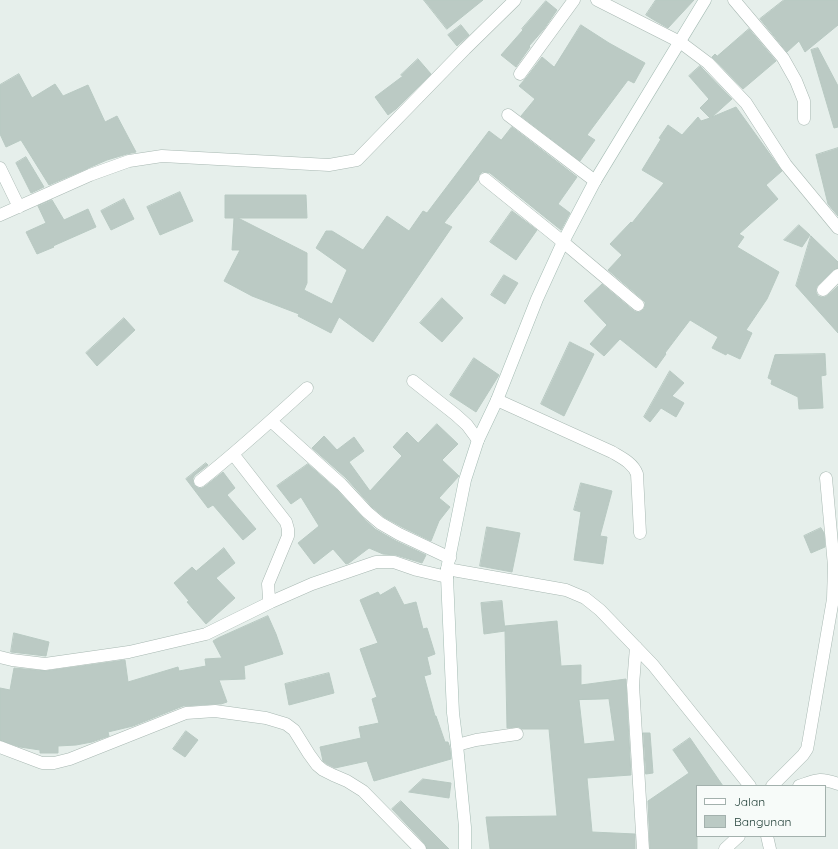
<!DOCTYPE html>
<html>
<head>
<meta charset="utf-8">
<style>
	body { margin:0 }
	#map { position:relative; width:838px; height:849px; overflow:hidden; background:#e6efeb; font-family:Quicksand,sans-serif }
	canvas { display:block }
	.legend { position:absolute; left:696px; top:785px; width:130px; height:52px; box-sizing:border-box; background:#f7fbf9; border:1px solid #a3b1ad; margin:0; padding:5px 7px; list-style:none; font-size:12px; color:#24423a }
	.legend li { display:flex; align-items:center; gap:8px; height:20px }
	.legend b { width:20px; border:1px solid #a3b1ad }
</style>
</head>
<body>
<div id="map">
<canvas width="838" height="849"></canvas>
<ul class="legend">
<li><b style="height:5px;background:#fff"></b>Jalan</li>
<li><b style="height:11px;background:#bbcac4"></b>Bangunan</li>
</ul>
</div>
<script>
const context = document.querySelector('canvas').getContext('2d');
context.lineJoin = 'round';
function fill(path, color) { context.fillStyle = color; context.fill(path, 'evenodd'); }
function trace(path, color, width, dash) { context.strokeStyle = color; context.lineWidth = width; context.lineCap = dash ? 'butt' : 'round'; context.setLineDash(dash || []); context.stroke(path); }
const building = new Path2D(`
	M 424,0 L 483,0 L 447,29 Z
	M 656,0 L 694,0 L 668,28 L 654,20 L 646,15 Z
	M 784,0 L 838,0 L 838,25 L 805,52 L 799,41 L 787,52 L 760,19 Z
	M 546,1 L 557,10 L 544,29 L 529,46 L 530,47 L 516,67 L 501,55 L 523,30 L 522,29 Z
	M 461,25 L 469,35 L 457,46 L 448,35 Z
	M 581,25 L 609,43 L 645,63 L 634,83 L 628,80 L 587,135 L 595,140 L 580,161 L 521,116 L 535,99 L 519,86 L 526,78 L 542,57 L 554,67 Z
	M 749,29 L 776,61 L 743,89 L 712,57 L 715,54 L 717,56 Z
	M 818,48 L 838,86 L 838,127 L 834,128 L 811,50 Z
	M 418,59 L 431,74 L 396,109 L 388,115 L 375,97 L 403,76 L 401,75 Z
	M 700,66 L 732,99 L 712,117 L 736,107 L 782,171 L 766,185 L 778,199 L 739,234 L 744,237 L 737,247 L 779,272 L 767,299 L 746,330 L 752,333 L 740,359 L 727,353 L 726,355 L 712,348 L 718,337 L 690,320 L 665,353 L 666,354 L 656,368 L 620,339 L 604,356 L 590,344 L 607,325 L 584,301 L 602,284 L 634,311 L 636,312 L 640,312 L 644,309 L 645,306 L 645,302 L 643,300 L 608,270 L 622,255 L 610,244 L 631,222 L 632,223 L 664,183 L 642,170 L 661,139 L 659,138 L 668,125 L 682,135 L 698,117 L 701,121 L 710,118 L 700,108 L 709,99 L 689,76 Z
	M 19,74 L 32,98 L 55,84 L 63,96 L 88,85 L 105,122 L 117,116 L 136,152 L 127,154 L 107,160 L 49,185 L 21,140 L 6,147 L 0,134 L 0,85 Z
	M 512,127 L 577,177 L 558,204 L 570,213 L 561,230 L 490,173 L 486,172 L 482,172 L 479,175 L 478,180 L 444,223 L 452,227 L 373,342 L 339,317 L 331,333 L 298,316 L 299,314 L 252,296 L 224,281 L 240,250 L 232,250 L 234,218 L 225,218 L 225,195 L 306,195 L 307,218 L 238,218 L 307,253 L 307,283 L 304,290 L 332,304 L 347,270 L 316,248 L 326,231 L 332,231 L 363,250 L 387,216 L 409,231 L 423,211 L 427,213 L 489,131 L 501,140 Z
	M 838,148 L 838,216 L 828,204 L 816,155 Z
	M 26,157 L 44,187 L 31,193 L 16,163 Z
	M 180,192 L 193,221 L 160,235 L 147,207 Z
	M 124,199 L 134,219 L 111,230 L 101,211 Z
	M 52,200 L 64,220 L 88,209 L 96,227 L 53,246 L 54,247 L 37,254 L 26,232 L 46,223 L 38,206 Z
	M 512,211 L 537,230 L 516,260 L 490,242 Z
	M 799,225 L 810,235 L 802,247 L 784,240 Z
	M 811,236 L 838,262 L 838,268 L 833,270 L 818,285 L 816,288 L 816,292 L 818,296 L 821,297 L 825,297 L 828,295 L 838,286 L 838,333 L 796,286 Z
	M 504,275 L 518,283 L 505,304 L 491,295 Z
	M 442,298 L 463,318 L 442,342 L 420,323 Z
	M 124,318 L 135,330 L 97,366 L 86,353 Z
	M 570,342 L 594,354 L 564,416 L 541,404 Z
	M 825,354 L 826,375 L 821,376 L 823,408 L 799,409 L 798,397 L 771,384 L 772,380 L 768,378 L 775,355 Z
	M 474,358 L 499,375 L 476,412 L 450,395 Z
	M 670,371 L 684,383 L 672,396 L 684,403 L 676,417 L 661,408 L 650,422 L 644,417 Z
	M 437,424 L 458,444 L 442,460 L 459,476 L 439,498 L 450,507 L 439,521 L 431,541 L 402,527 L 384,517 L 372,507 L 346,478 L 312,448 L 324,436 L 337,450 L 354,437 L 364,451 L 349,462 L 370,491 L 402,456 L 393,447 L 407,432 L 418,443 Z
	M 206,463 L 208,465 L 195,475 L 193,478 L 193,482 L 194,485 L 198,488 L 202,488 L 204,487 L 223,472 L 235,488 L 227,495 L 256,529 L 243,540 L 213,505 L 208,508 L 186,479 Z
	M 308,464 L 336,489 L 362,517 L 375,529 L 396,541 L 426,555 L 422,563 L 396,555 L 383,554 L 369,548 L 349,563 L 346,564 L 333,549 L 314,564 L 298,543 L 319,526 L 301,497 L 291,504 L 277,486 Z
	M 581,483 L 612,491 L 600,536 L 607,537 L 603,564 L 574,560 L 581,512 L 574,510 Z
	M 487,527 L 520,533 L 512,572 L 480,566 Z
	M 821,528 L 824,533 L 825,547 L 811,553 L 804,536 Z
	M 224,548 L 235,563 L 216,578 L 235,598 L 206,624 L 187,602 L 189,601 L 174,583 L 192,567 L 196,571 Z
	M 395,587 L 404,605 L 416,602 L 423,629 L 427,628 L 435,654 L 427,657 L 431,674 L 424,676 L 435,716 L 436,716 L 445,742 L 448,742 L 450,748 L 451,759 L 374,781 L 367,761 L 335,768 L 327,764 L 323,761 L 320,747 L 361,738 L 359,727 L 379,723 L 372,699 L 377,697 L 360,649 L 378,643 L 360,600 L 378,592 L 380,595 Z
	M 502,601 L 505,631 L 505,626 L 557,621 L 561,666 L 581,665 L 581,685 L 626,679 L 626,685 L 631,775 L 587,778 L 592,832 L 635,834 L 635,849 L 490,849 L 486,817 L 557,816 L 549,729 L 522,729 L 519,727 L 516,727 L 507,728 L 505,631 L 484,634 L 481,603 ZM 609,699 L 615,741 L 584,744 L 579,700 Z
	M 268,616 L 276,634 L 283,654 L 244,666 L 245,679 L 219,680 L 227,702 L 221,704 L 214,704 L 183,706 L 133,726 L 108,732 L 109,736 L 92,742 L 76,745 L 58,746 L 58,753 L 40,753 L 40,750 L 20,747 L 0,740 L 0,688 L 10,690 L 14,668 L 46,671 L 125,660 L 128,682 L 178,667 L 179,671 L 206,666 L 205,659 L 222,658 L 213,641 L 218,638 Z
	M 14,633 L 49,642 L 46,656 L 11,652 Z
	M 329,673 L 334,693 L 289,705 L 285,684 Z
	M 186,731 L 198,740 L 185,757 L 173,749 Z
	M 643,733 L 650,733 L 653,773 L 646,774 Z
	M 690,738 L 723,786 L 697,786 L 697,849 L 650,849 L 648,801 L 689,773 L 673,750 Z
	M 423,779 L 451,783 L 449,798 L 409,792 Z
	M 401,801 L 449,849 L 427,849 L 425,844 L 392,809 Z`);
const service = new Path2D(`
	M 508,115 L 595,181
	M 485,179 L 563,242
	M 413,381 L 456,415 L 467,425 L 478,440
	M 457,745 L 476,740 L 517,734`);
const minor = new Path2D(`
	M 597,0 L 680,42 L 708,63 L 746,103 L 786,165 L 838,228
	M 734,0 L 783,58 L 796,81 L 804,101 L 804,119
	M 520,74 L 574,0
	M 0,168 L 19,207
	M 0,215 L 90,175 L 129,161 L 162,156 L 329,165 L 357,160 L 465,49 L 515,0
	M 563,242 L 638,305
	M 823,290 L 838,275
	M 497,400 L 612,452 C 622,458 633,463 637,474 L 640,533
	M 271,421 L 341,484 L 367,512 L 380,523 L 399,534 L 450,558
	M 233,454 L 286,522 L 288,529 L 288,536 L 268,584 L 269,598 L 271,602
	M 200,481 C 237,452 272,420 307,388
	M 447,569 L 566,590 L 585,598 L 600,610 L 653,665 L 750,786
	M 636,647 L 633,685 L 643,849
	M 0,657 L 12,660 L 45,664 L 129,652 L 206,634 L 271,602 L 312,584 L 376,562 L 394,562 L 417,570 L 447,577
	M 0,747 L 42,763 L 54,763 L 70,759 L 186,713 L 215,711 L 266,718 L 286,724 L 294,730 L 309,754 L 317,765 L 323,770 L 333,775 L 347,781 L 363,791 L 420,849
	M 772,786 L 803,755 L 807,749 L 808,744 L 833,599 L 834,566 L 826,478
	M 799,786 C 816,780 820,777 838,784
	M 767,836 L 770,849
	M 725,849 L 739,836`);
const secondary = new Path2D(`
	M 465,849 L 465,827 L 457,745 L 453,713 L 447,577 L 447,569 L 465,480 L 478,440 L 497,400 L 537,299 L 563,242 L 595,181 L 705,0`);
fill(building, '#bbcac4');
trace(building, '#b8c9c2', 1);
trace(service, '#a8b8b2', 13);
trace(minor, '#a8b8b2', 13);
trace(secondary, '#a4bbb3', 13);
trace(service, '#fff', 12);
trace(minor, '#fff', 12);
trace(secondary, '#fff', 12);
</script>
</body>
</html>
